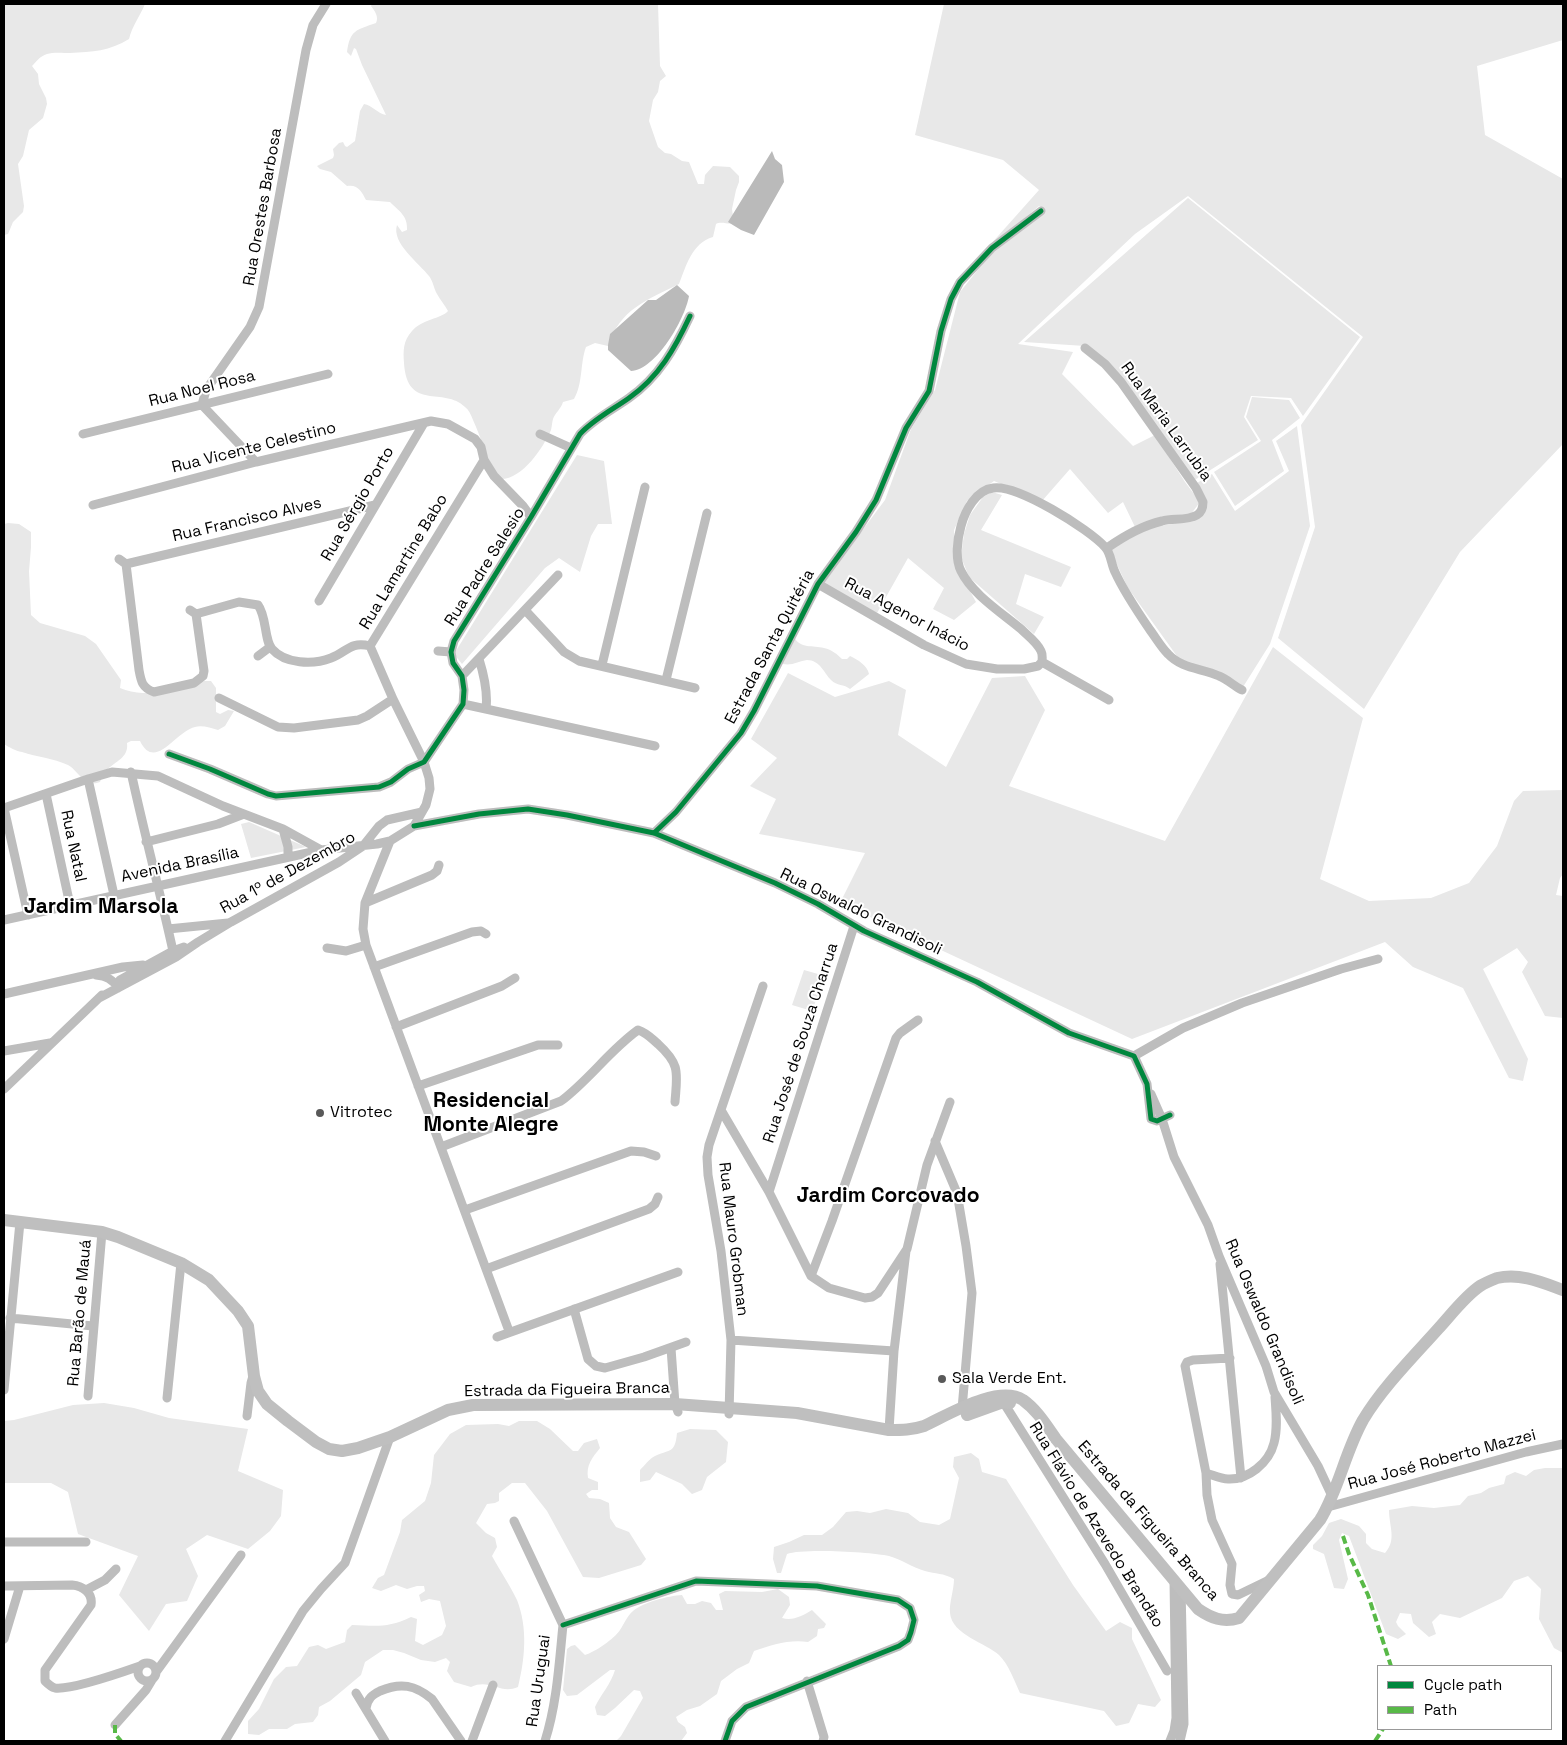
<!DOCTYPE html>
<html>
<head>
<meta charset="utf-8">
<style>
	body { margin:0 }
	#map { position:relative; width:1567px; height:1745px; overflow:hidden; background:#fff; font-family:"Space Grotesk",sans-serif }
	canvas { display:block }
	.frame { position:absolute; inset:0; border:5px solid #000; pointer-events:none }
	.legend { position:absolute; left:1377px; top:1665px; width:175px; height:65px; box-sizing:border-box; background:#fff; border:1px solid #999; margin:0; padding:6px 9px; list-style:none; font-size:15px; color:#000 }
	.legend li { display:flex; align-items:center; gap:10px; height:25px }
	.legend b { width:25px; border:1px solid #999 }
</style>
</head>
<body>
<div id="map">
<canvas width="1567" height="1745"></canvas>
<div class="frame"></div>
<ul class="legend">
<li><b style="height:6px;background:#00873e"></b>Cycle path</li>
<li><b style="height:6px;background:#58b947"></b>Path</li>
</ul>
</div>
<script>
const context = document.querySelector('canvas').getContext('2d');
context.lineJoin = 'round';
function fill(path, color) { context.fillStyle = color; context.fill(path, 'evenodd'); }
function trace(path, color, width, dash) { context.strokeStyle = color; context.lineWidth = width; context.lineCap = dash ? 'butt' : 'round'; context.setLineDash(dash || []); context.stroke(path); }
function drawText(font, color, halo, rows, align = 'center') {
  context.font = font + ' "Space Grotesk",sans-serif'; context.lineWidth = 4; context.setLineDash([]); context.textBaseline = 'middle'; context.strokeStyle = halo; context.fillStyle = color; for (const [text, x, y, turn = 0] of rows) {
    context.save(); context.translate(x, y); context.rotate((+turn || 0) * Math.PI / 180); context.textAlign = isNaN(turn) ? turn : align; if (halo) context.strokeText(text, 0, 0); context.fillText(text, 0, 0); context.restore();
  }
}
const green = new Path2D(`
	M 4,4 L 145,4 C 140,16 132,26 129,39 C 110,51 92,52 70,53 C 63,53 53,52 47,54 C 40,56 36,62 32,66 L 38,74 L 39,84 L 46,98 L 47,104 L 43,118 L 29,130 L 23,156 L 18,164 L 24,206 L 23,212 L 13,222 L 8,234 L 4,235 Z
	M 372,4 L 658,4 L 660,66 L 666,76 L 660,81 L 658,92 L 653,100 L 649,121 L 658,147 L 665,153 L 671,154 L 682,161 L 689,162 L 698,184 L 704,184 L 705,175 L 713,166 L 730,167 L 739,176 L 739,182 L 736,190 L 732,209 L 734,223 C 728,225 722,221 716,224 L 713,237 C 692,243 686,266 679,284 C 647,300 620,309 608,346 L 595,343 L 586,347 C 580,363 583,384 574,399 L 563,402 C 561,409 555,413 553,419 C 552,422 552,426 551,430 C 543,448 522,480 500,479 C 497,479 492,476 489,475 C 486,453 482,440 473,420 C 471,415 469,410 465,407 C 444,386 407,412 404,363 C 403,351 403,341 412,331 C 422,319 441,319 448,311 C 445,305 440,300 437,294 C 434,289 433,281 429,276 C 420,264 391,243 397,225 L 402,232 L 407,230 C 408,216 399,211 390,202 L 366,200 C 362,192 358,184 347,186 L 331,172 L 320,169 L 317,166 L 333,158 L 334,155 L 333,149 L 339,143 L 343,142 L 345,146 L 347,147 L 355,141 L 360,111 L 364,104 C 372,105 378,114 386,115 L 362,65 L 356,49 L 354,48 L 351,56 L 347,52 C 350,30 356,30 376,23 C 379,17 375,11 371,6 Z
	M 944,4 L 1563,4 L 1563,40 L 1477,66 L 1485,135 L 1563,179 L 1563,444 L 1460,552 L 1364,709 L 1278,638 L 1315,527 L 1301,425 L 1363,337 L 1188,196 L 1135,234 L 1018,344 L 1073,352 L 1062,374 L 1133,446 L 1155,435 L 1185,482 L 1200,502 L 1191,514 L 1135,527 L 1123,502 L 1108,513 L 1070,469 L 1042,501 L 994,481 L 967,501 L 954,530 L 955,564 L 976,602 L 954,620 L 933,609 L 944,588 L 908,558 L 877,613 L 822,584 L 885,500 L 911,429 L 935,390 L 960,292 L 988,257 L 1043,213 L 1045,209 L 1039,206 L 982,254 L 1039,190 L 1003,160 L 915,135 Z
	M 1188,198 L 1360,337 L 1303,416 L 1291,398 L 1251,396 L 1244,417 L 1258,440 L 1193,481 L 1120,379 L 1085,346 L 1024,342 Z
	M 1252,397 L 1289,400 L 1300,418 L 1272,440 L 1284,471 L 1235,506 L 1214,472 L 1261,441 L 1246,417 Z
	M 1297,426 L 1310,526 L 1270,644 L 1243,687 L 1179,659 L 1128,588 L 1110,550 L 1134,535 L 1158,526 L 1195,521 L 1205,510 L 1197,483 L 1212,474 L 1235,511 L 1289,471 L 1276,441 Z
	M 577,455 L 604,461 L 612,524 L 598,524 L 591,536 L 580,572 L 559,558 L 545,568 L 462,664 L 454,654 Z
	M 992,492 L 1002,495 L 981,530 L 1071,567 L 1061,587 L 1025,574 L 1016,604 L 1044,617 L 1034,634 L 969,577 L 961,557 L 964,534 L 970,515 L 983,497 Z
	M 8,523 L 19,524 L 31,532 L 31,547 L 29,571 L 31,615 L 40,623 L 85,636 L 96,644 L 121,680 L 120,688 C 133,693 151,697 160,686 L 181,687 L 204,681 L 211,681 L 216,688 L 216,712 L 220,714 L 228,710 L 234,711 L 225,726 L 218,730 C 211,728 202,725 195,727 C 176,731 155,772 140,741 L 131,741 L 127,743 C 129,758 115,761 106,771 C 103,774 102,778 100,782 C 84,788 78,770 68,765 C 53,758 37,757 22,752 C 15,751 9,747 4,744 L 4,524 Z
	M 794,637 C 800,649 813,645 824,648 C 832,650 837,654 842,659 L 847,659 L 850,656 C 858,660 867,665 869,674 L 850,689 C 844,684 837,686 831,680 C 824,673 820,660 807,660 C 799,661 792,666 783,664 L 783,658 Z
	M 1273,647 L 1363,718 L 1320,879 L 1369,901 L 1431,898 L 1469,883 L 1497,846 L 1514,801 L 1523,791 L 1563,790 L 1563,874 L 1560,878 L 1556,895 L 1563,896 L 1563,1018 L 1545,1016 L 1522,972 L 1528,962 L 1517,948 L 1483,969 L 1528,1059 L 1523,1081 L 1509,1078 L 1463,988 L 1413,967 L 1385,942 L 1132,1039 L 840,903 L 865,853 L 759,834 L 776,799 L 750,786 L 777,758 L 751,739 L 788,673 L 835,697 L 889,681 L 906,690 L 898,735 L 946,767 L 992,678 L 1025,676 L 1045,710 L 1009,786 L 1165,841 Z
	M 249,822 L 306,847 L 251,858 L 241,824 Z
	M 804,970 L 825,976 L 812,1011 L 792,1005 Z
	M 104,1403 L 134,1408 L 169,1418 L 248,1429 L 238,1471 L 283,1490 L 281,1516 L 270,1531 L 248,1549 L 207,1535 L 186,1549 L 198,1576 L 187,1601 L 166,1604 L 149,1631 L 119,1595 L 138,1556 L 78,1534 L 68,1492 L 51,1483 L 4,1483 L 4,1421 L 14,1420 L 73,1405 Z
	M 519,1421 L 537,1421 L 550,1429 L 573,1451 L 578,1451 L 584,1443 L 597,1439 L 600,1448 C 592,1458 586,1465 588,1478 L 598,1482 L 598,1490 L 592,1490 L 586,1494 L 589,1498 L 600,1499 L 609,1503 L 610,1518 L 616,1527 L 629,1532 L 646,1559 L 641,1565 L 599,1578 L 583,1577 L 547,1511 L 525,1483 L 512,1483 L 499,1493 L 499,1501 L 495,1503 L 487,1504 L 476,1523 L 486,1533 L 495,1538 L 497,1547 L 492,1556 C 500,1571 510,1585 517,1600 C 528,1628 525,1659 518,1687 C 500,1695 490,1678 471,1687 L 454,1682 L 447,1671 L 450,1662 L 446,1658 L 435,1662 L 421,1660 L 404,1653 L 393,1650 L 383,1650 L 365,1662 L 361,1675 L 330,1701 L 319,1707 L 318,1715 L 313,1722 L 295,1724 L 287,1729 L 269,1729 L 259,1735 L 248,1734 L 248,1721 L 259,1709 L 274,1679 L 286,1667 L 297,1666 L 309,1647 L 318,1645 L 326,1649 L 345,1642 L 347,1630 L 352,1625 C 377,1626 388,1628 411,1617 L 417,1619 L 415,1641 L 423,1645 L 442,1635 L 446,1626 L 440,1601 L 429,1599 L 421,1602 L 419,1595 L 425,1591 L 424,1586 L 417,1586 L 407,1589 L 396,1585 L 381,1591 L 372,1588 L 378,1578 L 384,1575 L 400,1532 L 402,1520 L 425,1501 L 431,1483 L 434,1455 L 450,1434 L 466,1425 L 498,1424 L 509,1426 Z
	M 690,1429 L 716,1430 L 728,1442 L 726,1462 L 707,1477 L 702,1490 L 692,1494 L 682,1484 L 656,1472 L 650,1480 L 640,1482 L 640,1470 C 645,1465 649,1459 655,1456 C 671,1449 675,1453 677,1433 Z
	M 971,1453 L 979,1459 L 982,1472 L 1006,1479 L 1073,1585 L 1106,1631 L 1120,1622 L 1132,1628 L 1132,1639 L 1161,1700 L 1155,1707 L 1138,1704 L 1129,1723 L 1116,1726 L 1104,1711 L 1020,1693 C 1014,1680 1009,1665 999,1655 C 986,1643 952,1635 950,1613 C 949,1603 954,1590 954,1579 C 943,1573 936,1574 925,1571 C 913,1568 901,1559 889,1556 C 872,1552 802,1548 787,1554 L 781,1573 L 777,1573 L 773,1559 L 774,1547 L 789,1542 L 804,1535 L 822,1535 L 833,1527 L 846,1512 L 857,1511 L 870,1513 L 886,1509 L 908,1513 L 920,1522 L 939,1525 L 950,1519 L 959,1478 L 953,1467 L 954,1457 Z
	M 1545,1468 L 1563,1468 L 1563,1653 L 1554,1648 L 1539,1619 L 1541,1589 L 1528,1576 L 1514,1581 L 1502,1598 L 1460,1618 L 1440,1614 L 1432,1622 L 1436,1634 L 1429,1637 L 1413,1623 L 1411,1614 L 1400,1613 L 1396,1622 L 1398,1626 L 1406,1634 L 1398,1639 L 1386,1634 L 1349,1536 L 1342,1533 L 1339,1540 L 1348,1579 L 1344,1589 L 1334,1588 L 1324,1554 L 1313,1549 L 1313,1545 L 1322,1536 L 1329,1523 L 1341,1519 L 1359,1526 L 1366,1534 L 1366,1543 L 1372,1549 L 1385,1553 C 1397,1540 1389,1526 1389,1510 L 1412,1506 L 1434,1508 L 1460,1505 L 1468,1496 L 1481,1493 L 1489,1488 L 1504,1484 L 1506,1476 L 1515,1472 L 1526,1476 L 1534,1470 Z
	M 778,1589 L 789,1597 L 790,1605 L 782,1618 C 793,1621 802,1616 812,1610 L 826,1624 L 824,1628 L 818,1629 L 817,1636 L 808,1642 C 790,1639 771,1645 754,1651 L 749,1663 L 737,1669 L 721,1681 L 717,1694 L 700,1706 L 687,1710 L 676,1717 L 678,1722 L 685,1727 L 687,1733 L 681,1741 L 616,1741 L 621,1736 L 643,1698 L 640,1691 L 634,1690 L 615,1708 L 605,1716 L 597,1715 L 595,1707 C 601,1694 611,1684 615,1670 L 610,1670 L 577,1695 L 567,1696 L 563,1690 L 567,1649 L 571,1646 L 575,1645 L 585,1655 C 595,1652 614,1639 620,1630 C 624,1624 627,1616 633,1611 C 644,1602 668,1596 682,1595 L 687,1604 L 695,1604 L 702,1601 L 711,1603 L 716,1610 L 723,1610 L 719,1594 L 725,1591 L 762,1592 Z`);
const water = new Path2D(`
	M 772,151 L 775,159 L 782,165 L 784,182 L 754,235 L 741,230 L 728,222 Z
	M 677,285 L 689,296 C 685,319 656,370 631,371 L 608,350 L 608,345 L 610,334 L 648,300 L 656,300 Z`);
const street = new Path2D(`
	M 1085,348 L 1105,364 L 1121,382 L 1196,488 L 1203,502 C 1203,507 1202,512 1197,515 C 1187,521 1173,518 1162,521 C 1141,526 1124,536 1107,548
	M 202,405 L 206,390 L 250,327 L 259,307 L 306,50 L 313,25 L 326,4
	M 202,405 L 256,462
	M 83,434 L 328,374
	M 540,434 L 571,448
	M 93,505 L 256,462 L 431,421 L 448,424 L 475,439 L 481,447 L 484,460 L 494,476 L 523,506 L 531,517
	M 119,559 L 126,564 L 139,670 C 141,681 142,688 154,692 L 194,683 L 203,676 L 204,671 L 196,614 L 190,610
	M 126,564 L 375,505
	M 818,584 L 924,645 L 966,664 L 997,669 L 1024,669 L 1038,666 L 1042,662
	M 319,601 L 424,423
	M 525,610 L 564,652 L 579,661 L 695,688
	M 196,614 L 239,602 L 258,605 C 267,617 264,640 272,649 C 285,664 313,665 331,658 C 347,652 350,641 370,646
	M 370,646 L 484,460
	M 438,651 L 451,652
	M 258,656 L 270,647
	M 479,659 C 484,675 488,692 486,709
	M 1042,662 C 1042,659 1043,655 1041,651 C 1037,642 1028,636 1021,629 C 1002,613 972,594 961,571 C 955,559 957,540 961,526 C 965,511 976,490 993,488 C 1017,484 1089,529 1105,547 C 1111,553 1111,564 1115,572 C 1124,592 1137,611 1150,630 C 1156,638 1161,647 1168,654 C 1182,669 1201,668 1219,676 C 1227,679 1234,686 1242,690
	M 1042,662 L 1109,700
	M 602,665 L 645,487
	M 462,676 L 558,575
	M 666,680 L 707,513
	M 219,698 L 278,727 L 294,728 L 358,720 L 367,716 L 393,699
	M 463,704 L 655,746
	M 169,754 L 210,769 L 268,794 L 276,796 L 379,787 L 391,782 L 408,769 L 424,762 L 463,704 L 464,690 L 462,676 L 453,663 L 451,652 L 454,641 L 531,517 L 580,434 C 594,419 612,410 629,398 C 659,377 675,348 690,316
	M 131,772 C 144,832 160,892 173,951 L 170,954
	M 88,779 L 114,895
	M 46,794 L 70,905
	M 4,808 L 88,779 L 112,772 L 158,776 L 223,806 L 283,829 L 321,850
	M 4,808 L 28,915
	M 414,826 L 479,814 L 528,809 L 567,815 L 654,833 L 775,883 L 818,904 L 864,931 L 977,982 L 1069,1033 L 1134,1056 L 1147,1084 L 1151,1119 L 1157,1121 L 1170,1115
	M 283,829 L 288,847 L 288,857
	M 654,833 L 676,812 L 741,733 L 754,711 L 818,584 L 856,532 L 876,500 L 906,428 L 929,391 L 941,331 L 951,299 L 960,282 L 992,248 L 1041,211
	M 390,841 L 365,903 L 363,929 L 366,945 L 509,1331
	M 146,842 L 218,824 L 244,814
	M 365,903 L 432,875 L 437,871 L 439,865
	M 4,920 L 321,850 L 377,844 L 390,841 L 414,826 L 426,805 L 430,789 L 429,778 L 424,762 L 393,699 L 370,646
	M 168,929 L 228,923
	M 327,948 L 346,951 L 366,945
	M 374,967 L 472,932 L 481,931 L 486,934
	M 96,975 C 106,976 113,979 118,988
	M 120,980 L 173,951 L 184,947
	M 4,994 L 123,967 L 143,965
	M 99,998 L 176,957 L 198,942 L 231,922 L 339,862 L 363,846 L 379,826 L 387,820 L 422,812
	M 396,1027 L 502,986 L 515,978
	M 4,1051 L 50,1043
	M 1134,1056 L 1183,1028 L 1242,1003 L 1341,969 L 1378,959
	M 418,1086 L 538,1045 L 558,1045
	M 4,1089 L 102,995
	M 1151,1094 L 1162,1119 L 1174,1157 L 1208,1225 L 1219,1256 L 1266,1366 L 1274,1392 L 1318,1466 L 1332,1496
	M 721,1110 L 769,1192 L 811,1276 L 829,1288 L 865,1298 L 872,1297 L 878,1293 L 907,1249 L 927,1165 L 950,1102
	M 935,1141 L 957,1193 L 966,1246 L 972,1293 L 962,1409
	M 441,1147 L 561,1101 C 589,1080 610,1050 638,1030 C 647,1033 651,1038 658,1044 C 681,1065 677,1073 675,1102
	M 769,1192 L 854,926
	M 465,1210 L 631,1151 L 644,1152 L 656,1156
	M 1220,1264 L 1241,1478
	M 486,1269 L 649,1209 L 655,1204 L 658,1197
	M 811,1276 L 832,1221 L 896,1038 L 900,1033 L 918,1020
	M 574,1309 L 588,1359 L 596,1366 L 605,1368 L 644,1357 L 686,1342
	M 10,1318 L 93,1326
	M 497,1337 L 678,1272
	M 731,1340 L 894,1351
	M 671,1348 L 675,1404 L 678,1412
	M 1230,1358 L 1193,1360 L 1187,1362 L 1185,1366 L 1206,1473 L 1207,1495 L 1212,1520 L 1232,1564 L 1230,1585 L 1232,1594 L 1238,1595 L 1269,1580
	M 4,1390 L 20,1222
	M 88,1396 L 102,1232
	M 167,1398 L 181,1263
	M 1002,1400 L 1105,1564 L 1167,1671
	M 729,1414 L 731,1340 L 721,1251 L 708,1175 L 707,1157 L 709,1145 L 763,986
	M 247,1416 L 251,1383 L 253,1376
	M 889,1430 L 894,1351 L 906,1251
	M 1206,1473 C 1213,1475 1221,1479 1228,1479 C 1248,1480 1269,1463 1274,1443 C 1278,1428 1276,1412 1275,1397
	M 1328,1507 L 1526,1452 L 1563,1444
	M 514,1521 L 563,1625
	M 4,1542 L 86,1542
	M 4,1586 L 72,1585 C 83,1586 93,1593 91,1605 L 45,1670 L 45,1681 C 48,1684 51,1687 55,1688 C 71,1690 123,1672 140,1666
	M 86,1590 L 105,1580 L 116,1569
	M 563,1625 L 696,1581 L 817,1586 L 898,1600 L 910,1608 L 914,1620 L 911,1632 L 908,1640 L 899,1646 L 746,1707 L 732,1721 L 725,1741
	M 4,1639 L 20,1586
	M138 1672a9 9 0 1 1 18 0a9 9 0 1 1-18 0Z
	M 156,1672 L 241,1555
	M 807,1681 L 824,1737 L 823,1741
	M 356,1693 L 385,1741
	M 366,1708 C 368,1698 372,1695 380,1691 C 401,1682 415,1685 432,1699 L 461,1741
	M 115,1725 L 146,1690 L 152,1680
	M 225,1741 L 303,1611 L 321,1589 L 345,1563 L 390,1437
	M 472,1741 L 493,1685
	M 545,1741 C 557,1703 559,1664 563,1625
	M 1170,1741 L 1174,1731 L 1176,1718 L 1174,1580
	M 1180,1741 L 1184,1724 L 1181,1587`);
const secondary = new Path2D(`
	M 4,1220 L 102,1232 L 118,1237 L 181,1263 L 209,1280 L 238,1311 L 248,1326 L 254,1376 L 258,1391 L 267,1404 L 288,1421 L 316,1442 L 329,1449 L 342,1451 L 358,1448 L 390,1437 L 448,1410 L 473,1405 L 675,1404 L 797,1413 L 889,1430 C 902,1430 912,1430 924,1426 C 948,1415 998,1384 1023,1400 C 1037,1410 1046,1425 1056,1439 L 1198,1609 C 1211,1618 1223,1623 1239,1618 L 1320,1520 C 1339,1489 1345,1452 1363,1420 C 1382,1388 1413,1357 1438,1329 C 1451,1315 1464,1297 1480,1286 C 1485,1283 1492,1280 1497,1278 C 1521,1273 1541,1282 1563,1290
	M 967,1415 L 1003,1402 L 1010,1403`);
const quiet = new Path2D(`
	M 1343,1536 L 1349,1554 L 1368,1595 L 1391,1666
	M 115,1725 L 115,1734 L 121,1741
	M 1375,1741 L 1383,1729`);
const cycleway = new Path2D(`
	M 169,754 L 210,769 L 268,794 L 276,796 L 379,787 L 391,782 L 408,769 L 424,762 L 463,704 L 464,690 L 462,676 L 453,663 L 451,652 L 454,641 L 531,517 L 580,434 C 594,419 612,410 629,398 C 659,377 675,348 690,316
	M 414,826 L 479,814 L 528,809 L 567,815 L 654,833 L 775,883 L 818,904 L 864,931 L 977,982 L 1069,1033 L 1134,1056 L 1147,1084 L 1151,1119 L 1157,1121 L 1170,1115
	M 654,833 L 676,812 L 741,733 L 754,711 L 818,584 L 856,532 L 876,500 L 906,428 L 929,391 L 941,331 L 951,299 L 960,282 L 992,248 L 1041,211
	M 563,1625 L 696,1581 L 817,1586 L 898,1600 L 910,1608 L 914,1620 L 911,1632 L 908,1640 L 899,1646 L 746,1707 L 732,1721 L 725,1741`);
const markers = [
	[320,1113,5,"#595959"],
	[942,1379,5,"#595959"]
];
const streetNames = [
	["Rua Orestes Barbosa",263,207,-80],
	["Rua Noel Rosa",202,389,-14],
	["Rua Maria Larrubia",1166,422,54],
	["Rua Vicente Celestino",254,448,-14],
	["Rua Sérgio Porto",358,504,-60],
	["Rua Francisco Alves",247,520,-13],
	["Rua Lamartine Babo",404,562,-59],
	["Rua Padre Salesio",485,567,-58],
	["Rua Agenor Inácio",907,615,28],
	["Estrada Santa Quitéria",770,647,-62],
	["Rua Natal",73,846,78],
	["Avenida Brasília",180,865,-12],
	["Rua 1º de Dezembro",288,873,-29],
	["Rua Oswaldo Grandisoli",861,912,26],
	["Rua José de Souza Charrua",801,1043,-72],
	["Rua Mauro Grobman",733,1239,83],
	["Rua Barão de Mauá",80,1313,-85],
	["Rua Oswaldo Grandisoli",1264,1322,67],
	["Estrada da Figueira Branca",567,1390,-1],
	["Rua José Roberto Mazzei",1442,1460,-15],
	["Estrada da Figueira Branca",1148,1521,49],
	["Rua Flávio de Azevedo Brandão",1096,1525,58],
	["Rua Uruguai",539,1681,-82]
];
const poiNames = [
	["Vitrotec",330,1113],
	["Sala Verde Ent.",952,1379]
];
const districtNames = [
	["Jardim Marsola",101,907],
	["Residencial",491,1101],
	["Monte Alegre",491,1125],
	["Jardim Corcovado",888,1196]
];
fill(green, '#e8e8e8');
fill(water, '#bababa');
trace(street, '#bdbdbd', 9);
trace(secondary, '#bfbfbf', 12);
trace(quiet, '#58b947', 4, [8, 4]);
trace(cycleway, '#00873e', 5);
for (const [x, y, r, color] of markers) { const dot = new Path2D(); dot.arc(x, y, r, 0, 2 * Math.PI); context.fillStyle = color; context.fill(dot); trace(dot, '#fff', 2); }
drawText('16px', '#000', '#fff', streetNames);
drawText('16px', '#000', '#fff', poiNames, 'left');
drawText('bold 21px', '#000', '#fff', districtNames);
</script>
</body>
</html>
